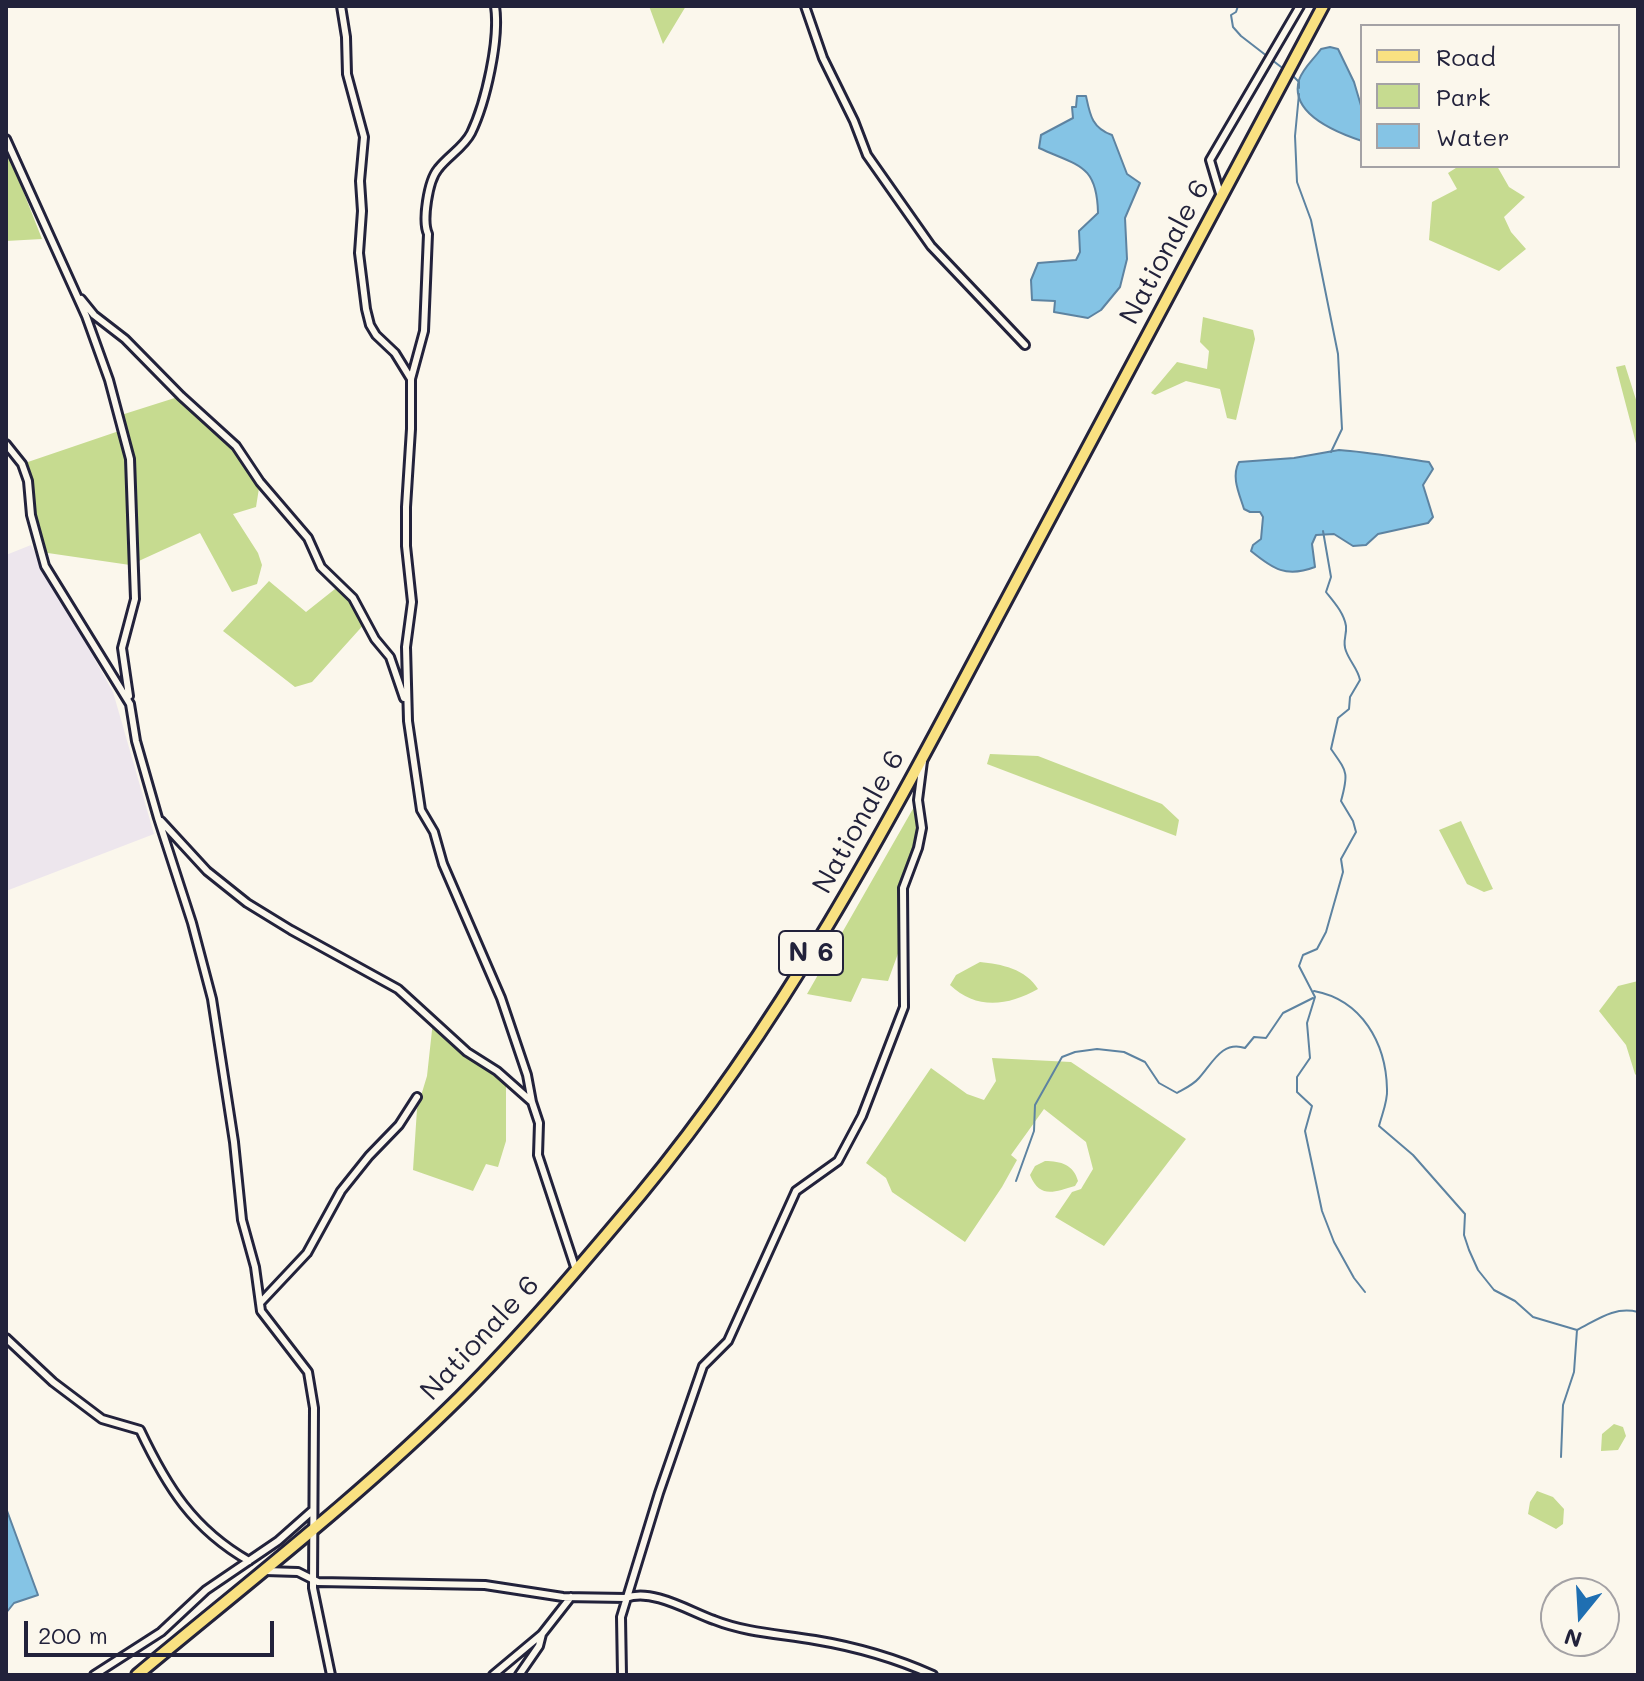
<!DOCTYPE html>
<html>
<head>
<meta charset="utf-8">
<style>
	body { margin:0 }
	#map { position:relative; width:1644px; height:1681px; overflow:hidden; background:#fbf7ec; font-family:Mali,sans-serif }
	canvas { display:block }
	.frame { position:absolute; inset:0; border:8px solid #22223b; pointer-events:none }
	.legend { position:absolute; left:1360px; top:24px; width:260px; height:144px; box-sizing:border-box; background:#fbf7ec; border:2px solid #a4a2a5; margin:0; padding:10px 14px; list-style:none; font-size:24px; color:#22223b }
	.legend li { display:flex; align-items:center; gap:16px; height:40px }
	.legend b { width:40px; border:2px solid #a4a2a5 }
	.north { position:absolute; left:1540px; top:1577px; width:80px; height:80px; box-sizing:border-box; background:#fbf7ec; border:2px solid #a4a2a5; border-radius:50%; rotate:198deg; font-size:22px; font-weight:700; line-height:32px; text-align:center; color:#22223b }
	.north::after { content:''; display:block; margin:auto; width:28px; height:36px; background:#1f6fb2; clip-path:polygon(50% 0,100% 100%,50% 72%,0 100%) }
	.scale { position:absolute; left:24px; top:1621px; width:250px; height:36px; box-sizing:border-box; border:4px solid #22223b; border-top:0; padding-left:10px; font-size:24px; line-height:28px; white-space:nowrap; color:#22223b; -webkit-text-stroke:6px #fbf7ec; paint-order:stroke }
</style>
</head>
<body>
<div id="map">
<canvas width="1644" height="1681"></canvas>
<div class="frame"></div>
<ul class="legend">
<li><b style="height:10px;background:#f9e181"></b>Road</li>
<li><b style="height:22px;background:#c6db90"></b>Park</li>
<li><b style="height:22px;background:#85c4e5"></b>Water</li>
</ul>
<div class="north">N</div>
<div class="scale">200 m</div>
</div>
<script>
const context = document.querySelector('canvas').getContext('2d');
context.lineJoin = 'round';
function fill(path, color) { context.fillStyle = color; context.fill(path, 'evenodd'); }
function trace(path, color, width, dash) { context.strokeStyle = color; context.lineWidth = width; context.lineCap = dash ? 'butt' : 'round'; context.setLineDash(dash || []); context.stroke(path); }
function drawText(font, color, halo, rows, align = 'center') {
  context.font = font + ' Mali,sans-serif'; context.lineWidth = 6; context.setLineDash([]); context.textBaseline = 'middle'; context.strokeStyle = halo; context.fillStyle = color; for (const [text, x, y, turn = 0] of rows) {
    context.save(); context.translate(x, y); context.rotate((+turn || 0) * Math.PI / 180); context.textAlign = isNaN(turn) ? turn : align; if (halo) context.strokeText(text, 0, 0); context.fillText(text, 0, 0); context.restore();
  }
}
const built = new Path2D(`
	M 31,545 L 113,692 L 154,834 L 6,891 L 6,555 Z`);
const green = new Path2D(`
	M 649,6 L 686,6 L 663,44 Z
	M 6,151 L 9,155 L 42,239 L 6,241 Z
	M 1459,166 L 1497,166 L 1509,187 L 1525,197 L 1504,217 L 1511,232 L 1526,249 L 1499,271 L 1429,240 L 1432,202 L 1457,189 L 1448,173 Z
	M 1203,317 L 1253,330 L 1255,339 L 1236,420 L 1227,418 L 1220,389 L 1186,381 L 1155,395 L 1151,393 L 1177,362 L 1207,369 L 1209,351 L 1200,342 Z
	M 1625,365 L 1638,406 L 1638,451 L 1616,367 Z
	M 181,396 L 225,434 L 260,482 L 256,507 L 233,514 L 258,553 L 262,565 L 257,584 L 232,592 L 200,533 L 130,565 L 41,552 L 22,464 L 122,430 L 118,416 Z
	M 269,581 L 306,612 L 340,585 L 367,621 L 312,682 L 295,687 L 223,631 Z
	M 990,754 L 1038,756 L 1162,804 L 1179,820 L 1176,836 L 987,764 Z
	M 918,800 L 922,828 L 903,888 L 904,937 L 888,981 L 862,978 L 851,1002 L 807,994 Z
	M 1461,821 L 1493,889 L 1484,892 L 1467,884 L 1439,830 Z
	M 980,962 C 1001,964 1026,969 1038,989 C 1008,1006 976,1010 950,985 L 956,975 Z
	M 1638,981 L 1638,1077 L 1635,1074 L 1626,1045 L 1599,1011 L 1618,986 Z
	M 433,1021 L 467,1052 L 506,1079 L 506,1141 L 498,1167 L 486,1164 L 473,1191 L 413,1170 L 417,1109 L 427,1076 Z
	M 992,1058 L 1071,1062 L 1186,1139 L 1104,1246 L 1055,1217 L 1072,1192 L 1081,1189 L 1093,1169 L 1086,1142 L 1044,1109 L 1011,1155 L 1017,1160 L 1002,1187 L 965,1242 L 892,1192 L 886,1178 L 866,1163 L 931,1068 L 967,1094 L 984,1100 L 996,1081 Z
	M 1045,1161 C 1061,1161 1074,1165 1078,1181 L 1075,1186 C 1054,1192 1040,1199 1030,1175 L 1035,1166 Z
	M 1614,1424 L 1623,1427 L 1626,1436 L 1618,1450 L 1601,1451 L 1602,1434 Z
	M 1537,1491 L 1553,1497 L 1564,1509 L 1563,1524 L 1556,1529 L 1528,1514 L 1530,1502 Z`);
const water = new Path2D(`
	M 1330,47 L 1338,49 L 1354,82 L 1362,109 L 1362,141 C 1338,133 1289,114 1299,80 C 1303,68 1314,59 1321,49 Z
	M 1077,96 L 1086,96 C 1090,115 1092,128 1112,135 L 1127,174 L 1140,183 L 1125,218 L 1127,259 L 1120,287 L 1101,310 L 1088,318 L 1054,312 L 1055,301 L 1032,300 L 1031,280 L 1038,263 L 1076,260 L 1080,252 L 1079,231 L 1098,213 C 1097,164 1078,166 1039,148 L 1041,135 L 1073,118 L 1072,107 L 1076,107 Z
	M 1339,450 C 1370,452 1398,458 1429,462 L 1433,469 L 1423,485 L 1433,517 L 1428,523 L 1378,534 L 1366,545 L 1353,546 L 1334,534 L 1316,535 L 1312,544 L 1315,567 C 1286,578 1273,569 1251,551 L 1253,545 L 1261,539 L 1263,517 L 1260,512 L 1250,512 L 1244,509 C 1239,493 1231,477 1239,462 L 1294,458 Z
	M 6,1508 L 38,1595 L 14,1603 L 6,1613 Z`);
const stream = new Path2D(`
	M 1238,6 L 1236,12 L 1231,15 L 1233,27 L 1241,36 L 1285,70
	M 1290,73 L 1299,82 L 1299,88
	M 1299,94 L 1295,136 L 1297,182 L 1311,220 L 1338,354 L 1342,429 L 1331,452
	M 1323,531 L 1331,577 L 1326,592 C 1334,602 1344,613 1346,626 C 1347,635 1342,642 1346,651 C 1350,662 1358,669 1360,680 L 1350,697 L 1349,709 L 1338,718 L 1331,749 C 1347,772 1349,772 1341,801 L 1353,821 L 1356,832 L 1341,859 L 1343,872 L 1326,932 L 1317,949 L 1303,955 L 1299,966 L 1315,997 L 1307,1023 L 1310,1058 L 1297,1077 L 1297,1092 L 1312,1106 L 1305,1131 L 1322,1211 L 1334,1242 L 1354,1278 L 1365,1292
	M 1314,991 C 1362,1000 1386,1043 1387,1089 C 1388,1101 1382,1114 1379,1126 L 1413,1155 L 1465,1214 L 1464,1235 L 1469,1250 L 1478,1270 L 1494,1290 L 1515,1301 L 1533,1317 L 1577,1330 L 1574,1372 L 1563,1405 L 1561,1457
	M 1016,1181 L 1034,1131 L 1035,1105 L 1062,1057 L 1075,1052 L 1097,1049 L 1124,1052 L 1145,1062 L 1159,1083 L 1177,1093 C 1184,1089 1193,1085 1199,1078 C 1212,1064 1222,1040 1245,1048 L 1254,1037 L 1266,1038 L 1283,1013 L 1313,998
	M 1577,1330 C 1597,1320 1614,1306 1638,1312`);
const minor = new Path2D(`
	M 341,6 L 346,37 L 347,74 L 364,137 L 360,181 L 362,211 L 359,253 L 366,309 L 370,325 L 376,335 L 395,353 L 411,379
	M 495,6 C 500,39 486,102 471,133 C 464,147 448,156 438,169 C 428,181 422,221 428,234 L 424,331 L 411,379 L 411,429 L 406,507 L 406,546 L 412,602 L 406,647 L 408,721 L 421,810 L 434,832 L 443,864 L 501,998 L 527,1075 L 532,1102
	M 805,6 L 823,58 L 854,121 L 867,155 L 931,246 L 1025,345
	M 6,139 L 86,316 L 109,380 L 130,459 L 135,599 L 122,648 L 129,696
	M 1221,197 L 1210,160 L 1300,6
	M 81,299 L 94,315 L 125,339 L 181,396 L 236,446 L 260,482 L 308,538 L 321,567 L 353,598 L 375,639 L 390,657 L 404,698
	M 6,444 L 22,464 L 28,481 L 31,515 L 45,566 L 130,704 L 136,741 L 158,818 L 192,923 L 212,999 L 234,1142 L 242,1220 L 255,1267 L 261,1311 L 308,1372 L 314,1408 L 313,1588 L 331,1675
	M 161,821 L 207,871 L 247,903 L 291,930 L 398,989 L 467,1052 L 497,1071 L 532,1102 L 539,1123 L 538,1155 L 576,1270
	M 260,1303 L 307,1253 L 341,1191 L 369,1156 L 399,1125 L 417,1097
	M 6,1338 L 53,1382 L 102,1419 L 140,1430 C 167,1487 193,1529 249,1561
	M 265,1571 L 298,1572 L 318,1582 L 485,1585 L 563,1597 L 626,1598 C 652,1588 689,1611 714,1620 C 747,1633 781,1634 815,1640 C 857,1647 895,1658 933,1675
	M 94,1675 L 161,1632 L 206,1590 L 278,1541 L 313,1510
	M 493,1675 L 542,1634 L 571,1597
	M 519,1675 L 539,1646 L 542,1634
	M 622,1675 L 621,1617 L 659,1493 L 703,1366 L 728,1341 L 796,1191 L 838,1161 L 862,1116 L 904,1007 L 903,888 L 918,848 L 922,828 L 918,800 L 923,761`);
const primary = new Path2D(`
	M 137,1675 C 246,1584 359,1497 460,1397 C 524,1333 582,1264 640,1195 C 787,1018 893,814 1000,612 C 1108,410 1216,208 1323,6`);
const shields = [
	[811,953,64]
];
const shieldNames = [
	["N 6",811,953]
];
const streetNames = [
	["Nationale 6",1165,252,-62],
	["Nationale 6",859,822,-61],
	["Nationale 6",480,1338,-47]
];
fill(built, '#ede6ed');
fill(green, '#c6db90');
fill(water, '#85c4e5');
trace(water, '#5d83a1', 2);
trace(stream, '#5d83a1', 2);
trace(minor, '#22223b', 12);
trace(primary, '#22223b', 16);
trace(minor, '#fbf7ec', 6);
trace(primary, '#f9e181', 10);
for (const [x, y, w] of shields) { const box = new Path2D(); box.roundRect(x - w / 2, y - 22, w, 44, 6); context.fillStyle = '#fbf7ec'; context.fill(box); trace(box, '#22223b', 2); }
drawText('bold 26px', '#22223b', null, shieldNames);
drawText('28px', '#22223b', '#fbf7ec', streetNames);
</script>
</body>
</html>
